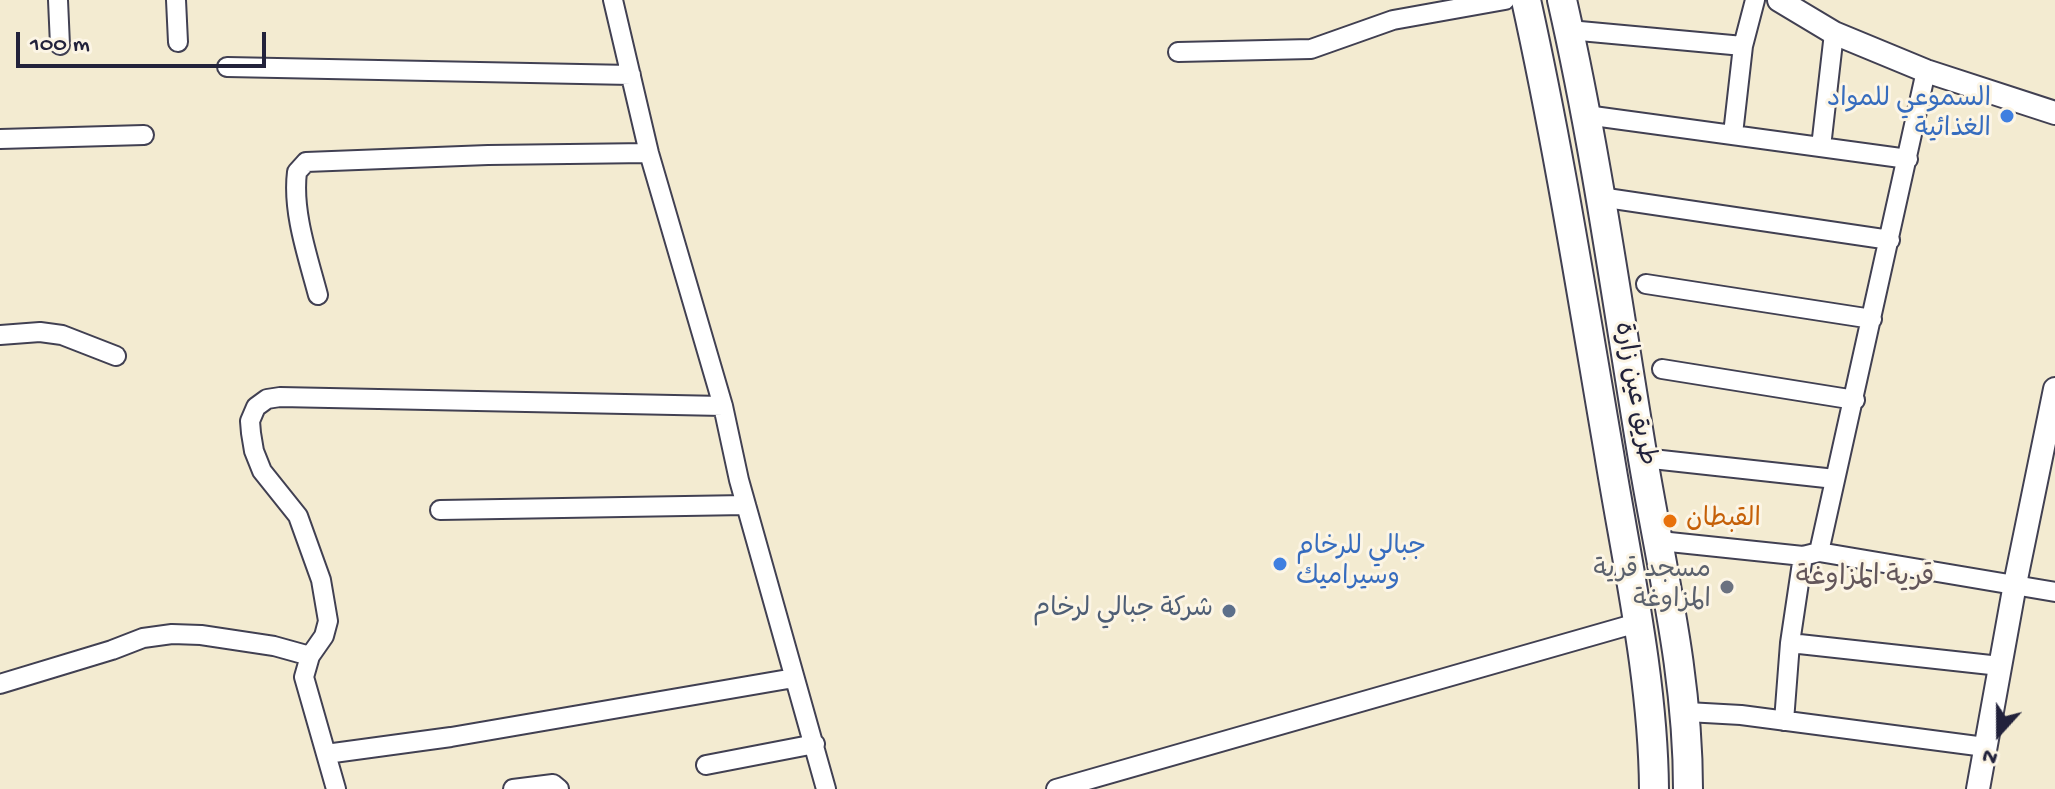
<!DOCTYPE html>
<html>
<head>
<meta charset="utf-8">
<style>
	body { margin:0 }
	#map { position:relative; width:2055px; height:789px; overflow:hidden; background:#f3ebd1; font-family:"Gochi Hand",sans-serif }
	canvas { display:block }
	.north { position:absolute; left:1959px; top:693px; width:80px; height:80px; -webkit-text-stroke:6px #fcf5e5; paint-order:stroke; rotate:201deg; font-size:22px; font-weight:700; line-height:32px; text-align:center; color:#22223b }
	.north::after { content:''; display:block; margin:auto; width:28px; height:36px; background:#22223b; clip-path:polygon(50% 0,100% 100%,50% 72%,0 100%) }
	.scale { position:absolute; left:16px; top:32px; width:250px; height:36px; box-sizing:border-box; border:4px solid #22223b; border-top:0; padding-left:10px; font-size:24px; line-height:28px; white-space:nowrap; color:#22223b; -webkit-text-stroke:6px #fcf5e5; paint-order:stroke }
</style>
</head>
<body>
<div id="map">
<canvas width="2055" height="789"></canvas>
<div class="north">N</div>
<div class="scale">100 m</div>
</div>
<script>
const context = document.querySelector('canvas').getContext('2d');
context.lineJoin = 'round';
function trace(path, color, width, dash) { context.strokeStyle = color; context.lineWidth = width; context.lineCap = dash ? 'butt' : 'round'; context.setLineDash(dash || []); context.stroke(path); }
function drawText(font, color, halo, rows, align = 'center') {
  context.font = font + ' "Gochi Hand","Playpen Sans Arabic",sans-serif'; context.lineWidth = 6; context.setLineDash([]); context.textBaseline = 'middle'; context.strokeStyle = halo; context.fillStyle = color; for (const [text, x, y, turn = 0] of rows) {
    context.save(); context.translate(x, y); context.rotate((+turn || 0) * Math.PI / 180); context.textAlign = isNaN(turn) ? turn : align; if (halo) context.strokeText(text, 0, 0); context.fillText(text, 0, 0); context.restore();
  }
}
const minor = new Path2D(`
	M 58,0 L 60,45
	M 176,0 L 178,42
	M 613,0 L 649,153 L 723,406 L 739,480 L 826,789
	M 1569,30 L 1743,46 L 1755,0
	M 1178,52 L 1311,49 L 1393,20 L 1505,0
	M 227,67 L 631,75
	M 1586,115 L 1908,159
	M 1733,134 L 1743,46
	M 0,139 L 144,135
	M 1821,147 L 1834,33
	M 1600,197 L 1890,240
	M 1646,284 L 1872,319
	M 318,295 C 308,257 292,212 297,172 L 306,162 L 488,155 L 649,153
	M 0,335 L 40,332 L 62,335 L 116,356
	M 1662,369 L 1855,400
	M 1643,458 L 1835,479
	M 440,510 L 746,505
	M 1660,541 L 1803,556 L 1819,552 L 2055,592
	M 1819,552 L 1926,71
	M 1803,556 L 1790,643 L 2000,666
	M 0,684 L 112,650 L 143,638 L 172,634 L 201,635 L 274,646 L 310,656
	M 1687,712 L 1741,715 L 1985,747
	M 1784,721 L 1790,643
	M 326,754 L 451,737 L 794,678
	M 706,765 L 815,744
	M 336,789 L 304,677 L 310,656 L 324,636 L 328,621 L 321,580 L 298,516 L 262,471 L 254,451 L 251,433 L 250,421 L 256,407 L 267,399 L 280,397 L 723,406
	M 513,789 L 553,784 L 559,789
	M 1056,789 L 1637,623`);
const tertiary = new Path2D(`
	M 1779,0 L 1834,33 L 1926,71 L 2055,113
	M 1978,789 L 2015,584 L 2055,389`);
const primary = new Path2D(`
	M 1526,0 C 1559,149 1583,302 1609,453 C 1627,564 1653,676 1654,789
	M 1562,0 C 1596,149 1617,302 1642,453 C 1661,568 1688,671 1688,789`);
const markers = [
	[2007,116,8,"#3f7fe0"],
	[1670,521,8,"#e8710a"],
	[1280,564,8,"#3f7fe0"],
	[1727,587,8,"#6b7280"],
	[1229,611,8,"#5c6f8a"]
];
const shopNames = [
	["السموعي للمواد",1991,101],
	["الغذائية",1991,131],
	["جبالي للرخام",1296,549,"left"],
	["وسيراميك",1296,579,"left"]
];
const streetNames = [
	["طريق عين زارة",1633,394,80]
];
const foodNames = [
	["القبطان",1686,521]
];
const worshipNames = [
	["مسجد قرية",1711,572],
	["المزاوغة",1711,602]
];
const serviceNames = [
	["شركة جبالي لرخام",1213,611]
];
const neighbourhoodNames = [
	["قرية المزاوغة",1865,580]
];
trace(minor, '#414052', 22);
trace(tertiary, '#414052', 26);
trace(primary, '#414052', 32);
trace(minor, '#fff', 18);
trace(tertiary, '#fff', 22);
trace(primary, '#fff', 28);
for (const [x, y, r, color] of markers) { const dot = new Path2D(); dot.arc(x, y, r, 0, 2 * Math.PI); context.fillStyle = color; context.fill(dot); trace(dot, '#fcf5e5', 3); }
drawText('26px', '#366cbe', '#fcf5e5', shopNames, 'right');
drawText('26px', '#22223b', '#fcf5e5', streetNames);
drawText('26px', '#c56008', '#fcf5e5', foodNames, 'left');
drawText('26px', '#5b616d', '#fcf5e5', worshipNames, 'right');
drawText('26px', '#4e5e75', '#fcf5e5', serviceNames, 'right');
drawText('28px', '#63565a', '#fcf5e5', neighbourhoodNames);
</script>
</body>
</html>
